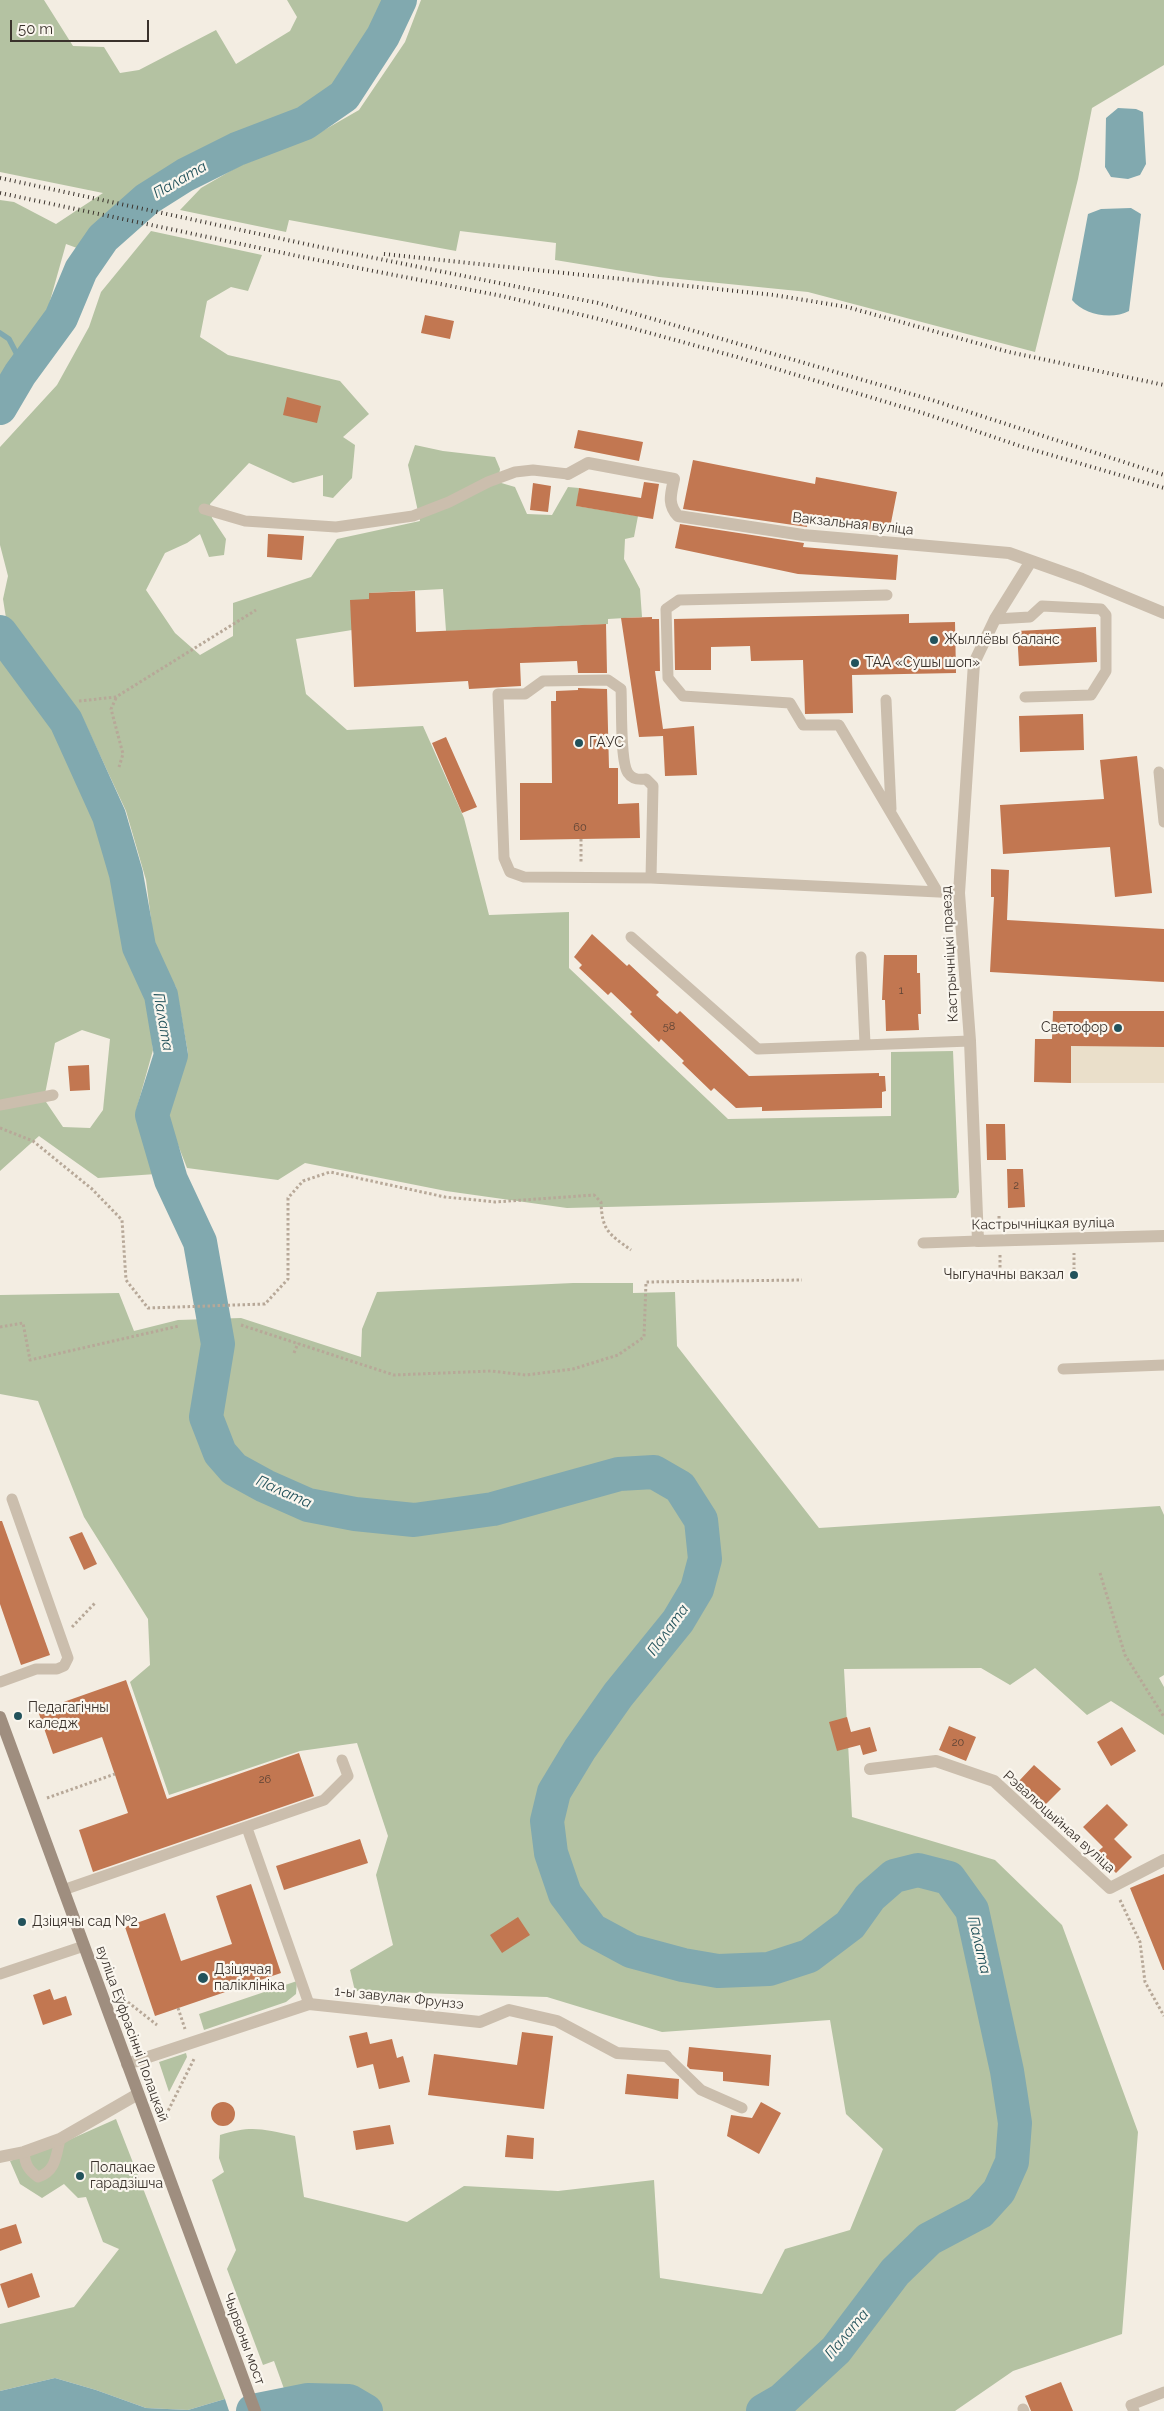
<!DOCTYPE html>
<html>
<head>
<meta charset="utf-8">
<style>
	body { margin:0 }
	#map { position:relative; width:1164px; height:2411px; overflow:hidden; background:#f3ede2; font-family:Raleway,sans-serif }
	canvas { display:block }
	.scale { position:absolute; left:10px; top:20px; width:139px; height:22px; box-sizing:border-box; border:2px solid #3a322c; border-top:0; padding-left:6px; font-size:15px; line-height:18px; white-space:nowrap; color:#3a322c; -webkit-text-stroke:4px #faf6ee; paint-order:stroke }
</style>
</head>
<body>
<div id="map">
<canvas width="1164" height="2411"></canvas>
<div class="scale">50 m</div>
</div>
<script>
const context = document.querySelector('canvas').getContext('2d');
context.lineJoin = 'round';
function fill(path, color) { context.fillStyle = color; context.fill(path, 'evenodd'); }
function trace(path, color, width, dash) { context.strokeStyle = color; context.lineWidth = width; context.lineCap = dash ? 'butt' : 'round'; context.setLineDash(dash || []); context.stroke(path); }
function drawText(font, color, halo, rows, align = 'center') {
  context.font = font + ' Raleway,sans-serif'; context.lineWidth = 4.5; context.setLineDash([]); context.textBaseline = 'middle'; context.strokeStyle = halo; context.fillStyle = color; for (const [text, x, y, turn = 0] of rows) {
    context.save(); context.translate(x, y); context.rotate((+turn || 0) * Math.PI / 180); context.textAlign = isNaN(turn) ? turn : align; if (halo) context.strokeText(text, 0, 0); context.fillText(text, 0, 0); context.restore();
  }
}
const green = new Path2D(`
	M 0,0 L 44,0 L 73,46 L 104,47 L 120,73 L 139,70 L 216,30 L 236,64 L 290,31 L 297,17 L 287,0 L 385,0 L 372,29 L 331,91 L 304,111 L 232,140 L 139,191 L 77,248 L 66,244 L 48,308 L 0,379 L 0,200 L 14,202 L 56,224 L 103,193 L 0,172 Z
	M 421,0 L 1164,0 L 1164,65 L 1092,108 L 1078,179 L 1035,352 L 808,292 L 659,277 L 555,260 L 556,243 L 460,231 L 456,251 L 289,220 L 286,232 L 180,210 L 201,188 L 239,166 L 312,137 L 359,110 L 405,42 Z
	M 151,231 L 262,255 L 248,291 L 231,287 L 207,301 L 200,337 L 228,355 L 340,381 L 369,414 L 343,437 L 355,445 L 352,478 L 333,498 L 323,496 L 323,475 L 293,483 L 249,463 L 210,504 L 212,518 L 226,539 L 224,555 L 209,557 L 200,534 L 187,543 L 165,553 L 146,590 L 175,633 L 200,655 L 233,636 L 233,603 L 311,577 L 337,539 L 420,521 L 408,465 L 415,445 L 443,451 L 495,457 L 500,469 L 498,482 L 515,487 L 527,514 L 552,515 L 568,487 L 579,488 L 577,506 L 638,516 L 634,537 L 625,539 L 624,559 L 640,589 L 642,617 L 608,619 L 608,624 L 446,631 L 443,589 L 369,593 L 369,599 L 352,630 L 296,639 L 306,694 L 347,730 L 423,726 L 464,818 L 489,915 L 569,912 L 569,968 L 728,1119 L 891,1116 L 891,1052 L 953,1051 L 959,1192 L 956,1198 L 567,1208 L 446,1191 L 305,1163 L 278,1180 L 187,1168 L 168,1119 L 188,1053 L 176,987 L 156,958 L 146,880 L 126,811 L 84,721 L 25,648 L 6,618 L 3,599 L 8,576 L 0,545 L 0,447 L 57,385 L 89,327 L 101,292 Z
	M 0,653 L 34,696 L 53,727 L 95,822 L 112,879 L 124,952 L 147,998 L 153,1050 L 136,1111 L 156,1174 L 98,1178 L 39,1136 L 0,1171 ZM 82,1030 L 110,1039 L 103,1110 L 90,1128 L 63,1127 L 44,1099 L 55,1043 Z
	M 573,1283 L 633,1283 L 633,1293 L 675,1292 L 677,1346 L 819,1528 L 1160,1506 L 1164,1515 L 1164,1675 L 1159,1678 L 1164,1687 L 1164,1735 L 1111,1701 L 1087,1715 L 1035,1668 L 1010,1685 L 981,1668 L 844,1669 L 852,1817 L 995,1860 L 1062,1925 L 1138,2132 L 1122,2334 L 1013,2371 L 955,2411 L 292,2411 L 274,2361 L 263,2365 L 227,2269 L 236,2250 L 212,2180 L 224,2172 L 219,2158 L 220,2135 C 251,2125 263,2129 295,2136 L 304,2197 L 407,2222 L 464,2186 L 558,2191 L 654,2180 L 660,2278 L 762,2294 L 785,2249 L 850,2230 L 883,2149 L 846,2114 L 830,2020 L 662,2032 L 547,1997 L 355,1991 L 350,1970 L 393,1945 L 376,1875 L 388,1836 L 357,1743 L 300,1751 L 169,1795 L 130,1682 L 150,1665 L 148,1619 L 84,1517 L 38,1401 L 0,1394 L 0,1295 L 119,1293 L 134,1331 L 178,1320 L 241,1318 L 361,1357 L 362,1329 L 377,1292 Z
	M 297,1981 L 296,1994 L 286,2002 L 204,2030 L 199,2014 Z
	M 186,2053 L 187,2057 L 169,2092 L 159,2062 Z
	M 116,2119 L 225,2399 L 188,2410 L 146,2408 L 96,2390 L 55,2378 L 0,2391 L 0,2324 L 74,2307 L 119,2249 L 103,2242 L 86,2197 L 78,2198 L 64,2184 L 42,2198 L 20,2184 L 10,2161 L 71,2139 Z`);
const plaza = new Path2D(`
	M 1071,1046 L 1164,1047 L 1164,1083 L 1071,1083 Z`);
const water = new Path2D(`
	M 1118,108 L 1136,109 L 1143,112 L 1146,164 L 1140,175 L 1128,179 L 1111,177 L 1105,167 L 1106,118 Z
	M 1131,208 L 1141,214 L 1129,311 C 1112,320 1084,315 1072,300 L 1088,214 L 1101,209 Z
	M 55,2378 L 96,2390 L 146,2408 L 188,2410 L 225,2399 L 229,2411 L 0,2411 L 0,2391 Z`);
const stream = new Path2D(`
	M 0,333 L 9,339 L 24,368`);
const river = new Path2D(`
	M 0,408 L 20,374 L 61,318 L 81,270 L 103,238 L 147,199 L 185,175 L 237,149 L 305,123 L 344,96 L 383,36 L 400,0
	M 0,632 L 66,721 L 109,816 L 126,874 L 139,947 L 161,995 L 171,1055 L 152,1115 L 171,1180 L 200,1242 L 218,1344 L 206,1417 L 220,1453 L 234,1469 L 265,1486 L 308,1505 L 355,1514 L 414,1520 L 493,1509 L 619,1474 L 654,1472 L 680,1487 L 701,1520 L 705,1559 L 697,1589 L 678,1621 L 618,1695 L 580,1749 L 554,1792 L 547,1821 L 551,1853 L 565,1894 L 592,1930 L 631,1951 L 683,1965 L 718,1971 L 769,1969 L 809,1956 L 850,1925 L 870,1897 L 894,1876 L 918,1870 L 949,1878 L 972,1910 L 1007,2071 L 1015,2123 L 1012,2162 L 999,2191 L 980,2212 L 929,2239 L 895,2272 L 836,2350 L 782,2400 L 763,2411
	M 253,2411 L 308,2400 L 349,2401 L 366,2411`);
const building = new Path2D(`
	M 425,315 L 454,321 L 450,339 L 421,333 Z
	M 287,397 L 321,406 L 317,423 L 283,415 Z
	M 578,430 L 643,442 L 639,461 L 574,448 Z
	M 693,460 L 815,484 L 816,477 L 897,492 L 889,533 L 808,517 L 807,527 L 683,509 Z
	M 644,482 L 659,484 L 653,519 L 576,506 L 579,488 L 641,498 Z
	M 533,483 L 551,486 L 548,512 L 530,510 Z
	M 680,524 L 804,543 L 803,547 L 898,555 L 896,580 L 798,574 L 675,548 Z
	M 268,534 L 304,536 L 302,560 L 267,557 Z
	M 415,591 L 416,632 L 606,624 L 607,673 L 578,673 L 577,661 L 520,663 L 521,686 L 469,689 L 468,681 L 354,687 L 350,600 L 369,599 L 369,593 Z
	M 909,614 L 909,623 L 955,622 L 956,673 L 852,675 L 853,713 L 805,714 L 803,660 L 751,661 L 750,646 L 711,647 L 711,670 L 675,670 L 674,619 Z
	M 652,617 L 652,619 L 659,619 L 660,671 L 655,671 L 663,729 L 694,726 L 697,775 L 665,776 L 663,736 L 639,737 L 621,618 Z
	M 1096,627 L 1097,662 L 1019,666 L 1017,631 Z
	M 578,688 L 607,689 L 609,768 L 618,768 L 618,804 L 639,803 L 640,838 L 520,840 L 520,783 L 552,783 L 551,701 L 556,701 L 556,691 L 578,690 Z
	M 1083,714 L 1084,750 L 1020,752 L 1019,716 Z
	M 446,737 L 477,807 L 462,813 L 432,743 Z
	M 1137,756 L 1152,893 L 1115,897 L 1110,847 L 1003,854 L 1000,805 L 1104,799 L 1100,760 Z
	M 991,869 L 1009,870 L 1007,920 L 1164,929 L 1164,982 L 990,972 L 994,897 L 991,897 Z
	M 592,934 L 627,966 L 629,964 L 659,992 L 656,995 L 677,1014 L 680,1011 L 749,1076 L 879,1073 L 879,1076 L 885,1076 L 886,1091 L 882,1092 L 882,1108 L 762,1111 L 762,1107 L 736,1108 L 714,1088 L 711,1091 L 682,1063 L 684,1061 L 661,1039 L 659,1042 L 630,1014 L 632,1012 L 611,992 L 608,995 L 579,968 L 582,965 L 574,957 Z
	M 884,955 L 917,955 L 917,973 L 920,973 L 921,1014 L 918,1014 L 919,1030 L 886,1031 L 885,1000 L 882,1000 Z
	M 1053,1011 L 1164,1011 L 1164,1047 L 1071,1046 L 1071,1083 L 1034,1082 L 1035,1039 L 1052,1039 Z
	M 89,1065 L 90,1090 L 70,1091 L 68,1066 Z
	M 986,1124 L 1005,1124 L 1006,1160 L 987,1160 Z
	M 1007,1169 L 1023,1169 L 1025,1207 L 1008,1208 Z
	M 0,1521 L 2,1521 L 50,1655 L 21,1665 L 0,1604 Z
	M 82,1532 L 97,1564 L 84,1570 L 69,1537 Z
	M 126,1680 L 167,1799 L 299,1753 L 314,1796 L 93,1872 L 79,1830 L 128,1813 L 102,1737 L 53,1754 L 38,1711 Z
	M 847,1717 L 851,1732 L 870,1727 L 877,1751 L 863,1755 L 860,1745 L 837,1751 L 829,1722 Z
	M 949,1726 L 976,1737 L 966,1761 L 939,1750 Z
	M 1122,1727 L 1136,1751 L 1111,1766 L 1097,1742 Z
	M 1034,1765 L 1061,1789 L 1044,1806 L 1018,1782 Z
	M 1107,1804 L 1128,1825 L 1114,1839 L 1132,1857 L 1116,1873 L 1096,1853 L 1103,1847 L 1083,1827 Z
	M 360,1839 L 368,1863 L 284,1890 L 276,1866 Z
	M 1164,1874 L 1164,1970 L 1163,1970 L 1130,1888 Z
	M 251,1884 L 281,1973 L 155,2016 L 125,1927 L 165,1913 L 181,1961 L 232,1944 L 216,1896 Z
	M 518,1917 L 530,1935 L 502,1953 L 490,1935 Z
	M 50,1989 L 54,2000 L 66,1996 L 72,2015 L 43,2025 L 33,1995 Z
	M 367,2032 L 370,2044 L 392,2039 L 397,2058 L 403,2056 L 410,2082 L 379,2089 L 373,2064 L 357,2068 L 349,2036 Z
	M 522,2032 L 553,2036 L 544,2109 L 428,2095 L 434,2054 L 517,2065 Z
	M 689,2047 L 771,2055 L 769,2086 L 723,2081 L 723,2072 L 690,2069 L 687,2066 Z
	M 627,2074 L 679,2079 L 678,2099 L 625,2094 Z
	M 761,2102 L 781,2113 L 759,2154 L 727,2136 L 731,2115 L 752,2118 Z
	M211 2114a12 12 0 1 1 24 0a12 12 0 1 1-24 0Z
	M 390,2125 L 394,2144 L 356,2150 L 353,2131 Z
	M 507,2135 L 534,2138 L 533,2159 L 505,2157 Z
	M 16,2224 L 22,2243 L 0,2251 L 0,2229 Z
	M 32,2273 L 40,2297 L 8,2308 L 0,2284 Z
	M 1061,2382 L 1073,2411 L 1031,2411 L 1025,2396 Z`);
const path = new Path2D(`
	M 116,698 L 111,709 L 123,754 L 119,767
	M 79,701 L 116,697 L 256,610
	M 581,839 L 581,864
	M 0,1128 L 33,1141 L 92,1189 L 122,1220 L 126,1280 L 148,1308 L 265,1304 L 288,1279 L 288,1198 L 303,1181 L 330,1172 L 445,1197 L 495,1202 L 594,1195 L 601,1202 C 602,1231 609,1234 631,1250
	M 999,1216 L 999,1226
	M 1000,1255 L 1000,1277
	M 1074,1275 L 1074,1253
	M 241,1325 L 394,1375 L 491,1371 L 526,1375 L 573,1369 L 618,1355 L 644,1337 L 646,1282 L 802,1280
	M 0,1327 L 23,1323 L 30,1360 L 179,1326
	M 294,1353 L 298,1343
	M 1100,1573 L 1125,1655 L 1164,1717
	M 72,1627 L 95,1603
	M 47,1798 L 115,1774
	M 1120,1900 L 1140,1942 L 1145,1982 L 1164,2016
	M 124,1999 L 157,2025
	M 178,2008 L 185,2029
	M 166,2115 L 194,2059`);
const lane = new Path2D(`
	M 204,509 L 245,521 L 336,527 L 413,516 L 449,502 L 488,482 L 515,472 L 533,470 L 568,474
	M 887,595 L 679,600 L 666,609 L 668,678 L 683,696 L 790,703 L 803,725 L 839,725 L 937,891
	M 995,619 L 1030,617 L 1042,606 L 1101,609 L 1106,615 L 1106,671 L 1091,695 L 1025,697
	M 886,700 L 891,809
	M 1159,772 L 1164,822
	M 651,878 L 653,786 L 646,779 C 639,780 632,779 628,773 C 620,762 622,706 621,689 L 608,680 L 543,681 L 525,694 L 498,694 L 504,858 L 510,872 L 524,877 L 651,878 L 959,893
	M 631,937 L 758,1049 L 970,1041
	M 861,957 L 865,1044
	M 0,1105 L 53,1095
	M 923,1243 L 978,1241
	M 1063,1369 L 1164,1365
	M 0,1682 L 36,1669 L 57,1669 L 64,1666 L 68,1658 L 12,1499
	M 247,1828 L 309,2004
	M 63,1890 L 324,1800 L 348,1776 L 342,1760
	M 0,1974 L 84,1946
	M 666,2056 L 701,2090 L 742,2108
	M 24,2152 C 25,2164 28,2170 38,2177 C 56,2171 56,2156 60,2139
	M 1023,2409 L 1024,2411
	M 1134,2411 L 1131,2405 L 1164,2392`);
const street = new Path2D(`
	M 568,474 L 588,463 L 674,479 C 671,494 667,504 678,516 L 803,535 L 1009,553 L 1082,579 L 1164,613
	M 1031,561 L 995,619 L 974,663 L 959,893 L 970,1041 L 978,1241 L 1164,1236
	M 870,1769 L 936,1761 L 994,1781 L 1110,1888 L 1164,1860
	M 127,2064 L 309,2004 L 480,2022 L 509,2010 L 557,2021 L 617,2053 L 666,2056
	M 0,2157 L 24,2152 L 60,2139 L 138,2094`);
const secondary = new Path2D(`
	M 0,1717 L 255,2411`);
const rail = new Path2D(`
	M 0,178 L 315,246 L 598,303 L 932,400 L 1164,475
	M 0,193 L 307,258 L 502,296 L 595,318 L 737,357 L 926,414 L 1020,446 L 1164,488
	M 384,254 L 774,295 L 847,307 L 1009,352 L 1164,385`);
const markers = [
	[934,640,5,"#22525b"],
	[855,663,5,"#22525b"],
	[579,743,5,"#22525b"],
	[1118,1028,5,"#22525b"],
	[1074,1275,5,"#22525b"],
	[18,1716,5,"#22525b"],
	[22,1922,5,"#22525b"],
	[203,1978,6,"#22525b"],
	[80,2176,5,"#22525b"]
];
const numberNames = [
	["60",580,828],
	["1",901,991],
	["58",669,1027],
	["2",1016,1186],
	["20",958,1743],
	["26",265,1780]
];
const streetNames = [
	["Вакзальная вуліца",853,524,6],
	["Кастрычніцкі праезд",950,954,-93],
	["Кастрычніцкая вуліца",1043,1224,-1],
	["Рэвалюцыйная вуліца",1059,1822,42],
	["1-ы завулак Фрунзэ",399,1998,6],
	["вуліца Еўфрасінні Полацкай",132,2034,70],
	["Чырвоны мост",244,2339,70]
];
const poiNames = [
	["Жыллёвы баланс",944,640],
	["ТАА «Сушы шоп»",865,663],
	["ГАУС",589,743],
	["Светофор",1108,1028,"right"],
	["Чыгуначны вакзал",1064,1275,"right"],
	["Педагагічны",28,1708],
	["каледж",28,1724],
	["Дзіцячы сад №2",32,1922],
	["Дзіцячая",214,1970],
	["паліклініка",214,1986],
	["Полацкае",90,2168],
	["гарадзішча",90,2184]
];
const waterNames = [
	["Палата",180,180,-30],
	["Палата",163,1022,80],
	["Палата",284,1492,24],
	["Палата",668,1630,-54],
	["Палата",979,1945,77],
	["Палата",847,2334,-50]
];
fill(green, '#b4c2a2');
fill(plaza, '#eadfca');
fill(water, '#81a9af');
trace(stream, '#81a9af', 5.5);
trace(river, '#81a9af', 34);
fill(building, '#c27751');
trace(path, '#b7a898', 3, [2.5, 2.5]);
trace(lane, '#cbbead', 11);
trace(street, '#cbbead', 12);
trace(secondary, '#9f8e7f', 12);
trace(rail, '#3a322c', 4, [1, 4]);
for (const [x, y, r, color] of markers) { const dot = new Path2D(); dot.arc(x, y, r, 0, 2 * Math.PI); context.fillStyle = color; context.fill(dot); trace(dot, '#faf6ee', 2); }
drawText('11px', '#5c4335', null, numberNames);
drawText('14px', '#3a322c', '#faf6ee', streetNames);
drawText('14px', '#3a322c', '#faf6ee', poiNames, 'left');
drawText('italic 15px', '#22525b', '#faf6ee', waterNames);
</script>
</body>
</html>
